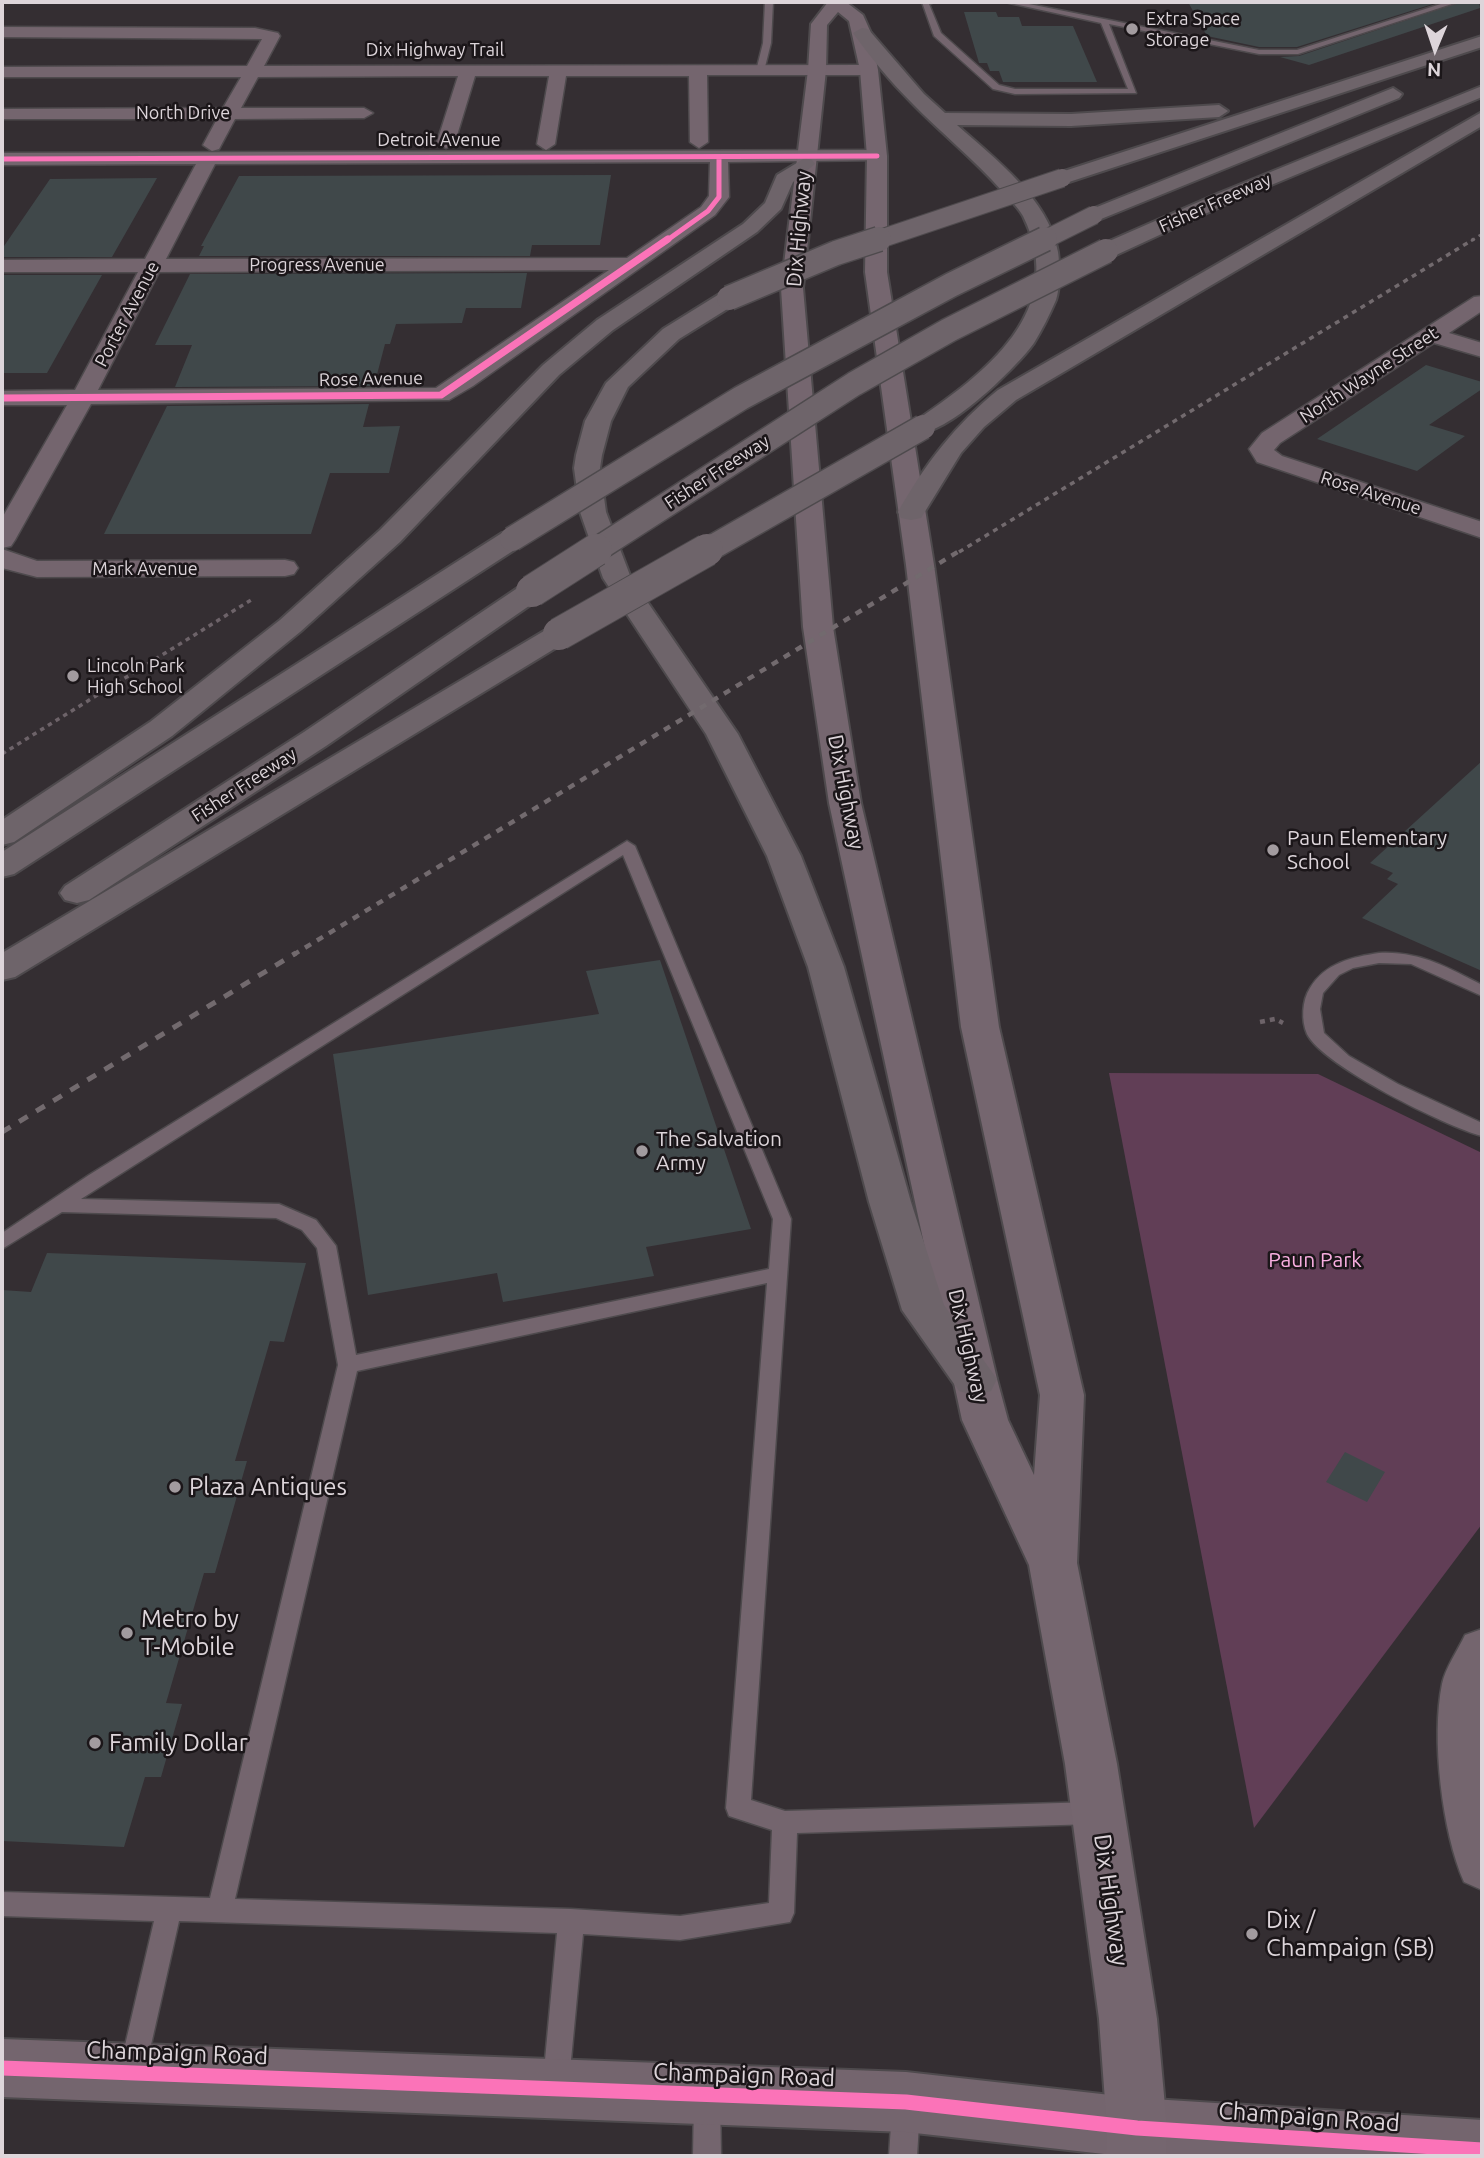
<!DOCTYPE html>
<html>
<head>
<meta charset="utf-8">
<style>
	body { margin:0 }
	#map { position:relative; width:1484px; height:2158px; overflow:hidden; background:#342e32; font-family:Ubuntu,sans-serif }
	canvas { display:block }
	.frame { position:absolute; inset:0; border:4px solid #ddd5da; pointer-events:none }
	.north { position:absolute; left:1400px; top:14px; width:70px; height:70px; -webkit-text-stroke:5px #1b1619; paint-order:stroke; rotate:182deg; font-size:19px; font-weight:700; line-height:28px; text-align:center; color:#ddd5da }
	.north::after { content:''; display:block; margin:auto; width:24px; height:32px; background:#ddd5da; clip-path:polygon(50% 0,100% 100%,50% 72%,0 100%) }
</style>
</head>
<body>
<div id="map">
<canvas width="1484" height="2158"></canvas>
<div class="frame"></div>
<div class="north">N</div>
</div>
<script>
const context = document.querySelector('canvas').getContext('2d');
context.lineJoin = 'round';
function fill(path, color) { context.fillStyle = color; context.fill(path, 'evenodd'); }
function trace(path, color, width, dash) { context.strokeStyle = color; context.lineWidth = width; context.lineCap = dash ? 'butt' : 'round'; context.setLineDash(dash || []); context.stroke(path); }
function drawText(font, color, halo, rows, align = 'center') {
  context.font = font + ' Ubuntu,sans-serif'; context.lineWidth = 5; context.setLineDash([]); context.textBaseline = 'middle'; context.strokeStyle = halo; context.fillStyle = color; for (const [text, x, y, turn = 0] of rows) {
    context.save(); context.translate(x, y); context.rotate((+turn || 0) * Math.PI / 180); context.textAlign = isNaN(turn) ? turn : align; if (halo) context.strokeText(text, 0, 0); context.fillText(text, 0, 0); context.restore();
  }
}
const green = new Path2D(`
	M 1109,1073 L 1318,1074 L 1482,1153 L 1482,1524 L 1254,1828 Z`);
const building = new Path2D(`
	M 1188,2 L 1439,2 L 1297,47 L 1259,47 L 1207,36 Z
	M 1461,2 L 1479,2 L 1480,8 L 1309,65 L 1280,57 L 1299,56 Z
	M 964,12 L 996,12 L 998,17 L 1019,17 L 1022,26 L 1073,26 L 1097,82 L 1003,82 L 999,71 L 990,71 L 987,63 L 979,63 Z
	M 611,175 L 600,245 L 532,245 L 530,256 L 199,256 L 204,246 L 201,246 L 239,176 Z
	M 157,178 L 112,257 L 2,257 L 2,249 L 50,179 Z
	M 527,273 L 521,308 L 466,308 L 462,323 L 396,324 L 390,344 L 385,344 L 374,386 L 175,387 L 192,345 L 155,345 L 190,274 Z
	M 2,275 L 102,275 L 47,373 L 2,373 Z
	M 1426,365 L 1482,382 L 1482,389 L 1429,425 L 1465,436 L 1417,471 L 1317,439 Z
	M 369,404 L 363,427 L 400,426 L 389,473 L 330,473 L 311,534 L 104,534 L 167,406 Z
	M 1482,761 L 1482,971 L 1362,918 L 1398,884 L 1387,879 L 1393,873 L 1370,863 Z
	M 660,960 L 751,1229 L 646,1247 L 654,1276 L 503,1302 L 497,1273 L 368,1295 L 333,1054 L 599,1014 L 586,971 Z
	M 47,1253 L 306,1263 L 284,1342 L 270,1341 L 235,1461 L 247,1461 L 215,1573 L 204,1573 L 166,1703 L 182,1704 L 161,1777 L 145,1777 L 124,1847 L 2,1841 L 2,1290 L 31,1292 Z
	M 1345,1452 L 1385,1472 L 1367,1502 L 1326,1482 Z`);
const pathFar1 = new Path2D(`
	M 2,754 L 251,600`);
const path = new Path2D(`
	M 1260,1022 L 1275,1019 L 1283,1023`);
const service = new Path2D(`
	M 765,2 L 773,2 L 771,43 L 764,71 L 760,73 L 756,71 L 763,43 Z
	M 922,2 L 934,2 L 929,4 L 941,33 L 999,85 L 1015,89 L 1128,89 L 1101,23 L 1005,2 L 1019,2 L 1259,50 L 1297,50 L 1447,2 L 1458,2 L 1298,54 L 1259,54 L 1109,24 L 1136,93 L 1015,94 L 993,89 L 934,36 Z
	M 627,841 L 635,846 L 791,1219 L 751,1800 L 785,1811 L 1094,1802 L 1103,1805 L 1106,1813 L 1103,1821 L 1094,1824 L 797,1833 L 794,1913 L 790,1922 L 680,1940 L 583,1934 L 569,2081 L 565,2090 L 556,2094 L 547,2090 L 543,2081 L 557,1933 L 179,1921 L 146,2067 L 142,2076 L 133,2080 L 124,2076 L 120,2067 L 154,1921 L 2,1916 L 2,1892 L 210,1898 L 338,1365 L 317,1248 L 302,1230 L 276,1218 L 62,1212 L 2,1249 L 2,1233 L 89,1175 ZM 623,855 L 773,1219 L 769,1269 L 356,1355 L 336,1246 L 316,1220 L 279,1204 L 81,1199 ZM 767,1283 L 726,1808 L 729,1816 L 772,1830 L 769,1903 L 680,1916 L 571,1909 L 235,1899 L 357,1371 Z
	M 1379,953 C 1419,951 1447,967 1482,985 L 1482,996 L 1411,964 L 1379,963 L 1353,968 L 1339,975 L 1323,993 L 1320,1009 L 1324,1033 L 1349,1056 L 1398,1084 L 1482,1123 L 1482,1136 C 1447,1127 1323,1066 1307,1034 C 1301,1021 1302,1000 1310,988 C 1325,963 1352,957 1379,953 Z
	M 707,2087 L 717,2090 L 720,2100 L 721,2156 L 693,2156 L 694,2100 L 697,2090 Z
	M 906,2095 L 916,2099 L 920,2109 L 917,2156 L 889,2156 L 892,2109 L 896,2099 Z`);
const minor = new Path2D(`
	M 2,27 L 255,28 L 278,33 L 280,36 L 264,66 L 869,65 L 878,70 L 869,75 L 707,75 L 708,142 L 699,148 L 690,142 L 689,76 L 566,76 L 555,144 L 546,150 L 537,144 L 549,76 L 475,76 L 455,142 L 446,148 L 437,142 L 458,76 L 258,77 L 241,108 L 364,108 L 373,113 L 364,118 L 235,119 L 219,149 L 212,151 L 203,145 L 217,119 L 2,119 L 2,109 L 223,108 L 241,77 L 2,77 L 2,67 L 247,66 L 262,39 L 2,37 Z
	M 877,150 L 884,152 L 886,156 L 884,160 L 728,162 L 729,197 L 715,215 L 473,386 L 449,400 L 91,404 L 15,540 L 11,546 L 2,548 L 2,518 L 67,405 L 2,405 L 2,391 L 75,390 L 138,272 L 2,272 L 2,260 L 145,259 L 196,164 L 2,165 L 2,153 ZM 710,162 L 709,196 L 701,207 L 627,258 L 166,259 L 215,164 ZM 609,270 L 436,388 L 98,390 L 159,272 Z
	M 1482,296 L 1482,311 L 1449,333 L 1482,343 L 1482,357 L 1434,343 L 1280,443 L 1274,450 L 1282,456 L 1482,522 L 1482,538 L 1257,462 L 1249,449 L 1262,433 L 1474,297 Z
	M 2,549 L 37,561 L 285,560 L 294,562 L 298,568 L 294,574 L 285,576 L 37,577 L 2,568 Z
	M 1482,1629 L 1482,1890 L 1464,1882 C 1442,1832 1431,1738 1442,1684 C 1445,1668 1458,1650 1465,1635 Z`);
const tertiary = new Path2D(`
	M 2,2039 L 906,2072 L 1137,2098 L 1482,2120 L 1482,2156 L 1122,2156 L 906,2132 L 2,2097 Z`);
const primary = new Path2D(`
	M 828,2 L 846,2 L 863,15 L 871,33 L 878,70 L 887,156 L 887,272 L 934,565 L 999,1027 L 1084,1395 L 1077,1563 L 1117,1764 L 1157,2019 L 1167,2128 L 1166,2156 L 1106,2156 L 1107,2128 L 1099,2019 L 1065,1764 L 1029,1565 L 962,1420 L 829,803 L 803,627 L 781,288 L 808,70 L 811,24 ZM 838,12 L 849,21 L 860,70 L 867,156 L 865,272 L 906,565 L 961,1027 L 1040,1395 L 1034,1475 L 1008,1420 L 997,1379 L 861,803 L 833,627 L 803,288 L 826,70 L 827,25 Z`);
const motorway = new Path2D(`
	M 862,28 L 868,29 L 924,94 L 945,113 L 1071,114 L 1219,105 L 1228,111 L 1219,117 L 1071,126 L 957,125 C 995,159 1049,199 1058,252 C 1060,265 1060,289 1056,300 C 1050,314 1042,330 1034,343 C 1017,367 943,440 914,432 L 910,427 L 914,422 C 984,374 1070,311 1023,216 C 1018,207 1009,199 1002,191 C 974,159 941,133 911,102 C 891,82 870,57 853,33 Z
	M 1482,36 L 1482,47 L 1069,182 L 1055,182 L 1052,178 L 1055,174 Z
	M 1482,86 L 1482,97 L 1233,201 L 1114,256 L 1098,256 L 1095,251 L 1098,246 L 1219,193 Z
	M 1393,88 L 1402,94 L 1399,98 L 1101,219 L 1087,219 L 1084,215 L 1087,211 Z
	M 1482,112 L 1482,126 L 1016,400 L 984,427 L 961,453 L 921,518 L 911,520 L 901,518 L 898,512 C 925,464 955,425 998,390 Z
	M 805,158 L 812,160 L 815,164 L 793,182 L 781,209 L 757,232 L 613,330 L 559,375 L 400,542 L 300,632 L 172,736 L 14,842 L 2,845 L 2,820 L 150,722 L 280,620 L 380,530 L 543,365 L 597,320 L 743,224 L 765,203 L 777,175 Z
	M 729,291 L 737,293 L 740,298 L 737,303 L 679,339 L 628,387 L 611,421 L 602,455 L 600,468 L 606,512 L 631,578 L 738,734 L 801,856 L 844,967 L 911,1202 L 944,1305 L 997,1379 L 991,1391 L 975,1396 L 959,1391 L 902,1310 L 869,1202 L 808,967 L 767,856 L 706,734 L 603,578 L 580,512 L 574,468 L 576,455 L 585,421 L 606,383 L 663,329 L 721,293 Z
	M 512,531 L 522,533 L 526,539 L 522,545 L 14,874 L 2,877 L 2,852 L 502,533 Z
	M 532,582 L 542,585 L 546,591 L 542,597 L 326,746 L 89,900 L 77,903 L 65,900 L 60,893 L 65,886 L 304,732 L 522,585 Z
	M 559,625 L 569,628 L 574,634 L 569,640 L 15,977 L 2,980 L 2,953 L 549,628 Z`);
const railFar3 = new Path2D(`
	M 1471,241 L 1482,234`);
const railFar2 = new Path2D(`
	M 959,552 L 1474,239`);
const railFar1 = new Path2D(`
	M 293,955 L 961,550`);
const rail = new Path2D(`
	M 2,1132 L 296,953`);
const motorwayBridgeFar2 = new Path2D(`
	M 874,241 L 1062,178
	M 1042,241 L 1094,215`);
const motorwayBridgeFar1 = new Path2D(`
	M 729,298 L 836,253 L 879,239
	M 512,539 L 741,398 L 951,285 L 1045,239
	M 593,552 L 854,384 L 949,330 L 1106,251
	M 704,552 L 923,427`);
const motorwayBridge = new Path2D(`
	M 532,591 L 596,550
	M 559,634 L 707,550`);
const cyclewayFar2 = new Path2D(`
	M 2,159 L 877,156
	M 666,241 L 708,211 L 719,197 L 719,157`);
const cyclewayFar1 = new Path2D(`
	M 2,398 L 441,395 L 668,239`);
const cycleway = new Path2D(`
	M 2,2068 L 906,2102 L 1137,2128 L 1482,2150`);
const markers = [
	[1132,29,7,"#a29b9f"],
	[73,676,7,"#a29b9f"],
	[1273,850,7,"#a29b9f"],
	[642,1151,7,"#a29b9f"],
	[175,1487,7,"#a29b9f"],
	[127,1633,7,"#a29b9f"],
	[95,1743,7,"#a29b9f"],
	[1252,1934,7,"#a29b9f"]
];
const farPoinames = [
	["Extra Space",1146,19],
	["Storage",1146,40],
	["Lincoln Park",87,666],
	["High School",87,687]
];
const farStreetnames = [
	["Dix Highway Trail",435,50],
	["North Drive",183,113],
	["Detroit Avenue",439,140],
	["Fisher Freeway",1215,203,-24],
	["Progress Avenue",317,265],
	["Porter Avenue",127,314,-62],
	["North Wayne Street",1369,375,-33],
	["Rose Avenue",371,379,-1],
	["Fisher Freeway",717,472,-33],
	["Rose Avenue",1371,493,18],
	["Mark Avenue",145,569],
	["Fisher Freeway",244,785,-33]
];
const streetNames = [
	["Dix Highway",799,229,-85],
	["Dix Highway",846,792,79],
	["Dix Highway",968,1346,77]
];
const poiNames = [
	["Paun Elementary",1287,838],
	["School",1287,862],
	["The Salvation",656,1139],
	["Army",656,1163]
];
const parkNames = [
	["Paun Park",1315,1260]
];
const nearPoinames = [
	["Plaza Antiques",189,1487],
	["Metro by",141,1619],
	["T-Mobile",141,1647],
	["Family Dollar",109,1743],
	["Dix /",1266,1920],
	["Champaign (SB)",1266,1948]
];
const nearStreetnames = [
	["Dix Highway",1111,1900,82],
	["Champaign Road",177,2053,2],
	["Champaign Road",744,2075,2],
	["Champaign Road",1309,2117,4]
];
fill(green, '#613e56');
fill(building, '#40484a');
trace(service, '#4e4a4d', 3);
trace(minor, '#4e4a4d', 3);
trace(tertiary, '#4e4a4d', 4);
trace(primary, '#4e4a4d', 4);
trace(motorway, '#4e4a4d', 4);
trace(pathFar1, '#6d6369', 3.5, [4.5, 4.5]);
trace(path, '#6d6369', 4.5, [5, 5]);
fill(service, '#74656e');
fill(minor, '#74656e');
fill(tertiary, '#74656e');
fill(primary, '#75666f');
fill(motorway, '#6e646a');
trace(railFar3, '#726a6e', 2.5, [4.5, 4.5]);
trace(railFar2, '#726a6e', 3.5, [5, 5]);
trace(railFar1, '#726a6e', 4.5, [7, 7]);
trace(rail, '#726a6e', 5, [10, 10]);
trace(motorwayBridgeFar2, '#4e4a4d', 20, []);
trace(motorwayBridgeFar1, '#4e4a4d', 27, []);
trace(motorwayBridge, '#4e4a4d', 34, []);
trace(motorwayBridgeFar2, '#6e646a', 18);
trace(motorwayBridgeFar1, '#6e646a', 24);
trace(motorwayBridge, '#6e646a', 32);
trace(cyclewayFar2, '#fb73b8', 5);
trace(cyclewayFar1, '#fb73b8', 7);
trace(cycleway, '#fb73b8', 15);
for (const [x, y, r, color] of markers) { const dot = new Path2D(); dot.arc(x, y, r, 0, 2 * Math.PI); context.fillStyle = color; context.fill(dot); trace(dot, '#1b1619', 2.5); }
drawText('18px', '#ddd5da', '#1b1619', farPoinames, 'left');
drawText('18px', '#ddd5da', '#1b1619', farStreetnames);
drawText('21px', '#ddd5da', '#1b1619', streetNames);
drawText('21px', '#ddd5da', '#1b1619', poiNames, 'left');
drawText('21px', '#f8aee0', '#1b1619', parkNames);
drawText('24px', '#ddd5da', '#1b1619', nearPoinames, 'left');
drawText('24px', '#ddd5da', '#1b1619', nearStreetnames);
</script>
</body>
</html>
